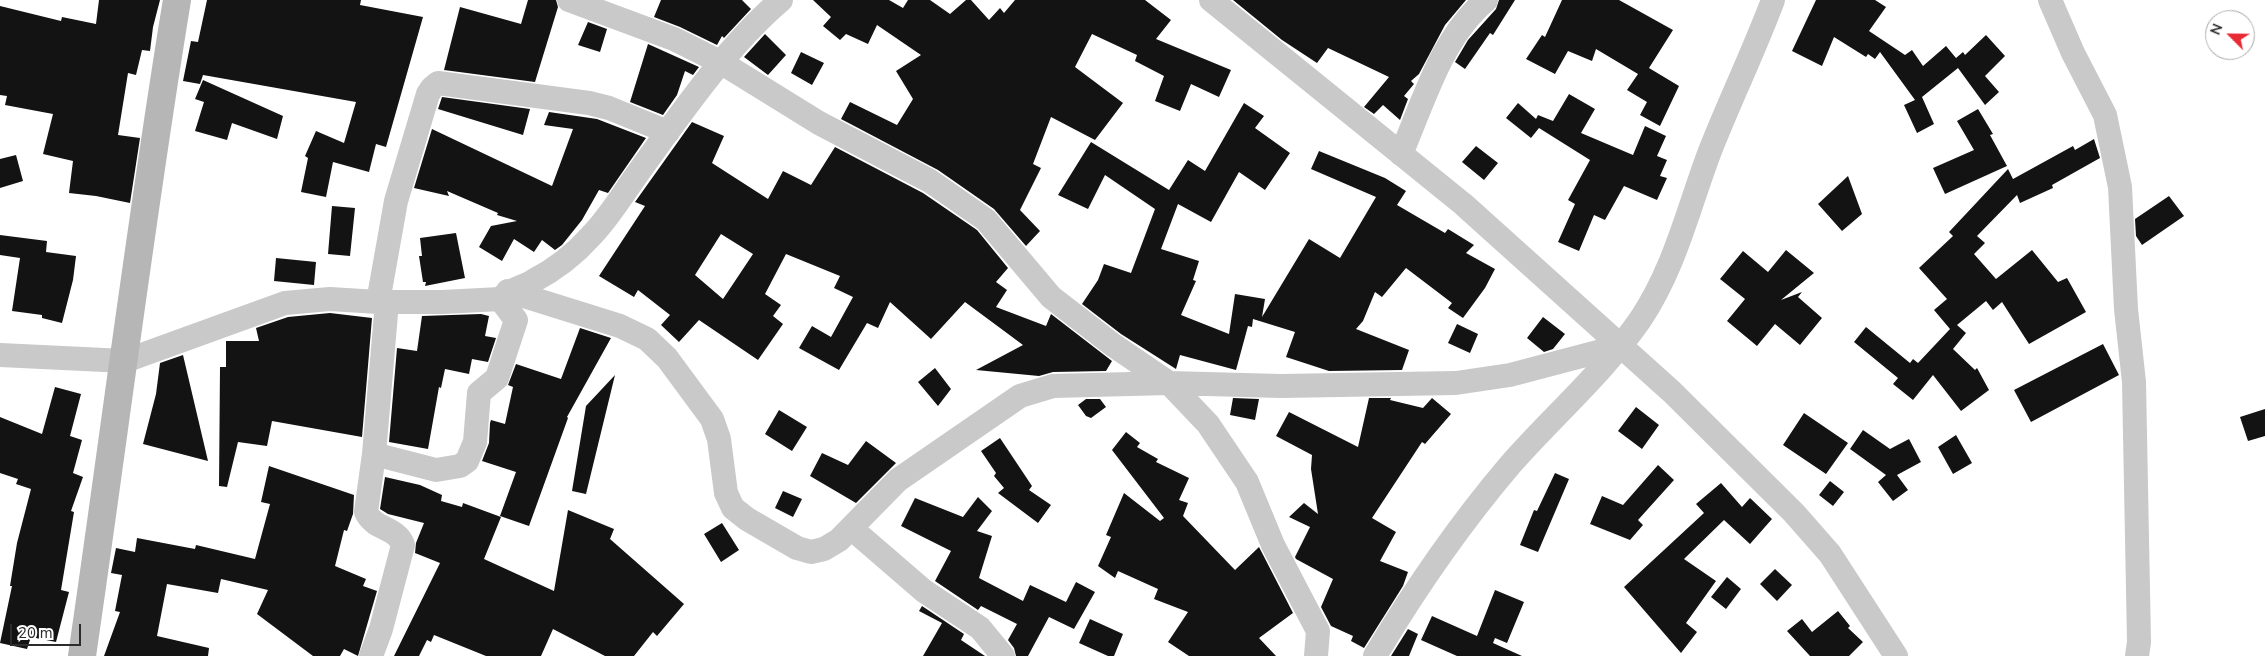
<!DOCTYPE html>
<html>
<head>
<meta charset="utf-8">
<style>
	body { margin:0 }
	#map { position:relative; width:2265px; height:656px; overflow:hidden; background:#fff; font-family:"Nunito Sans",sans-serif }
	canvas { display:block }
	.north { position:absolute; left:2205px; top:10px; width:50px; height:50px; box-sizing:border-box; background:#fff; border:1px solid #ababab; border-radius:50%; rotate:293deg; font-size:14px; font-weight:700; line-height:20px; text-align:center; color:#2c2c2c }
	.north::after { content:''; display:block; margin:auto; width:18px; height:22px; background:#e82a35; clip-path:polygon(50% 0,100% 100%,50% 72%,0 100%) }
	.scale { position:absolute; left:10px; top:624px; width:71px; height:22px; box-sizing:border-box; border:2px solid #2c2c2c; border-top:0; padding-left:6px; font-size:15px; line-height:18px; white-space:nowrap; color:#2c2c2c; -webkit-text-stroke:4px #fff; paint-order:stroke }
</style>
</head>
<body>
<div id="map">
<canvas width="2265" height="656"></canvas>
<div class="north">N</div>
<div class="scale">20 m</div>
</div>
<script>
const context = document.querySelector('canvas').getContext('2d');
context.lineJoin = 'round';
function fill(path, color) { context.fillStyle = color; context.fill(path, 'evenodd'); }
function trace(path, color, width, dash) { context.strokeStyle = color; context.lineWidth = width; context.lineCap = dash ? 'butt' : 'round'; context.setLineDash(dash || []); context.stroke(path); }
const building = new Path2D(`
	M 99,0 L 160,0 L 153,27 L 150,51 L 142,50 L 136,75 L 128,73 L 118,135 L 140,138 L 130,203 L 96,196 L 69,193 L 73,161 L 43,154 L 53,114 L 5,105 L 7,96 L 0,95 L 0,6 L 61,21 L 62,17 L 96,24 Z
	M 207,0 L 361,0 L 360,5 L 423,17 L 386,147 L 376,144 L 369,172 L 333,162 L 326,197 L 301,192 L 308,158 L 305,156 L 316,131 L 344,143 L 356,102 L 203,75 L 200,84 L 183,81 L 191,41 L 198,42 Z
	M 528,0 L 556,0 L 558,7 L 535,82 L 444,70 L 460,7 L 521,24 Z
	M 661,0 L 742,0 L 751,9 L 724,38 L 722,36 L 717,45 L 680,27 L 654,17 Z
	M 813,0 L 889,0 L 903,8 L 908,0 L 930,0 L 950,14 L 966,0 L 971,0 L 989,20 L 1000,8 L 1004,13 L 1015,0 L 1145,0 L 1171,20 L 1156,39 L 1231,70 L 1219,97 L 1191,84 L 1180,111 L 1155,101 L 1164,76 L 1135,61 L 1137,55 L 1092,34 L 1075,67 L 1123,103 L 1095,140 L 1051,117 L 1033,164 L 1041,168 L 1020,210 L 1040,231 L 1026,246 L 994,209 L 938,170 L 841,119 L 850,102 L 897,125 L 913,99 L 896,71 L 921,55 L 877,25 L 868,44 L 846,34 L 840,40 L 823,26 L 831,17 Z
	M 1233,0 L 1466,0 L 1445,25 L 1419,74 L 1411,81 L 1414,84 L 1404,96 L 1408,99 L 1400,120 L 1383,105 L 1374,114 L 1364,107 L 1389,77 L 1328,48 L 1317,63 L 1282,40 Z
	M 1499,0 L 1515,0 L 1493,35 L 1490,33 L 1465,69 L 1455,62 L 1468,40 L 1496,9 Z
	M 1562,0 L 1619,0 L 1673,30 L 1649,68 L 1679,86 L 1660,126 L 1640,115 L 1647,102 L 1627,90 L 1638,74 L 1596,49 L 1592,61 L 1568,51 L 1555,74 L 1526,59 L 1542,35 L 1545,37 Z
	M 1816,0 L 1875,0 L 1886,7 L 1869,31 L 1905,55 L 1912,50 L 1923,66 L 1946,46 L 1956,58 L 1963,52 L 1965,55 L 1986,35 L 2005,56 L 1985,76 L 1999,92 L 1985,105 L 1958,68 L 1922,97 L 1934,124 L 1917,133 L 1904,105 L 1915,100 L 1880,52 L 1875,59 L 1868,54 L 1866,57 L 1834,37 L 1822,66 L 1792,51 Z
	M 588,22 L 607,29 L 600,52 L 578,45 Z
	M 765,34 L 786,55 L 768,75 L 744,57 Z
	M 648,44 L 699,67 L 693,75 L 685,71 L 677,95 L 663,115 L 630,102 Z
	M 801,52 L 824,63 L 812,85 L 791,73 Z
	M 203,80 L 283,116 L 277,139 L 232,123 L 227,140 L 195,131 L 204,102 L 195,99 Z
	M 1569,94 L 1595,109 L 1581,133 L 1633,155 L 1645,126 L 1666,136 L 1657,156 L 1667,160 L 1660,176 L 1667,178 L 1657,200 L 1624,186 L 1605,220 L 1594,215 L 1579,251 L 1558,242 L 1575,204 L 1568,200 L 1590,160 L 1539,128 L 1531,138 L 1506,118 L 1518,103 L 1536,119 L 1538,115 L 1553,121 Z
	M 442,97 L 530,109 L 523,135 L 438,109 Z
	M 1244,103 L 1264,116 L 1255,128 L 1290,153 L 1265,190 L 1239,172 L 1211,222 L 1178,204 L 1161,249 L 1199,261 L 1193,280 L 1196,281 L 1181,315 L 1229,334 L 1235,294 L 1265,299 L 1262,317 L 1309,239 L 1340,258 L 1376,197 L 1311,169 L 1319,151 L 1385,178 L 1406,191 L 1397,205 L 1445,233 L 1448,229 L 1474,245 L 1466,253 L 1495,269 L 1485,288 L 1463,318 L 1448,308 L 1452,303 L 1406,268 L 1382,297 L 1375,292 L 1363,321 L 1356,329 L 1409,350 L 1402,370 L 1329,371 L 1286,357 L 1295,332 L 1253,319 L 1252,327 L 1248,326 L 1236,370 L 1180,355 L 1176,369 L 1121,334 L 1082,304 L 1098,280 L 1104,264 L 1131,273 L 1155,209 L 1105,175 L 1088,209 L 1058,195 L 1091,142 L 1169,190 L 1188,160 L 1205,171 Z
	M 1978,109 L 1993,134 L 1990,135 L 2007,166 L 1945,194 L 1933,168 L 1974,150 L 1957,121 Z
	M 549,112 L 597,119 L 646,138 L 608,193 L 599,190 L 582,220 L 562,245 L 555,250 L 542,240 L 534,252 L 514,239 L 502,261 L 479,247 L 491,226 L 517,221 L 497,215 L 498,213 L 447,191 L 449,196 L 414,188 L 432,129 L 552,186 L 573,129 L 544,125 Z
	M 692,122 L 724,136 L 712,163 L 768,199 L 783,171 L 811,185 L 835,147 L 923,193 L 977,230 L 1008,268 L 996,282 L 1007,290 L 996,307 L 1046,326 L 1051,314 L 1112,361 L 1106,371 L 1053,372 L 1039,376 L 976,370 L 1023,345 L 965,302 L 931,339 L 890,302 L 878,328 L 867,323 L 839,370 L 799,348 L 812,326 L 831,337 L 853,297 L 834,288 L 840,276 L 786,254 L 765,294 L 781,305 L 773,316 L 783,324 L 758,360 L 699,320 L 679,342 L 661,325 L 670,315 L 638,290 L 634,297 L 599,276 L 645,206 L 635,202 ZM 721,234 L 753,254 L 723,299 L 695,275 Z
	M 2094,139 L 2100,158 L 2052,185 L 2053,188 L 2020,203 L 2017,195 L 1977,236 L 1985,243 L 1974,254 L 1996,279 L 2032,250 L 2058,282 L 2067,278 L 2086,312 L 2029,344 L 2002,302 L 1993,310 L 1986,301 L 1957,325 L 1966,333 L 1953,349 L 1975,370 L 1977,368 L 1989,390 L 1961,411 L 1933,375 L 1913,400 L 1893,384 L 1898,378 L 1854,342 L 1866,327 L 1910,363 L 1913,359 L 1918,363 L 1950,329 L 1934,310 L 1947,299 L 1919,268 L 1953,236 L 1949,232 L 2008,169 L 2013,179 L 2073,146 L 2075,150 Z
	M 1476,146 L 1498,163 L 1484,180 L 1462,162 Z
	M 16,155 L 23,181 L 0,188 L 0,159 Z
	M 1848,176 L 1862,214 L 1842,231 L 1818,204 Z
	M 2169,196 L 2184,216 L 2142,245 L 2136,236 L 2135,219 Z
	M 332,206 L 355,208 L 350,256 L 328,254 Z
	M 456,233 L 465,278 L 425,286 L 426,282 L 423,282 L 419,256 L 422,256 L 420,238 Z
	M 0,235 L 47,241 L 46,252 L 76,256 L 73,280 L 62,323 L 42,318 L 42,315 L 12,311 L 20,258 L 0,255 Z
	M 1786,250 L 1814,273 L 1781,300 L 1802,292 L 1798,297 L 1822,318 L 1800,345 L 1775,324 L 1757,346 L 1727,321 L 1745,299 L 1720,279 L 1743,251 L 1768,272 Z
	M 276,258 L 316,262 L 314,285 L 274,281 Z
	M 330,313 L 372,318 L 362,437 L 272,421 L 267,446 L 238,442 L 227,487 L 219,486 L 220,367 L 226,367 L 226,341 L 259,341 L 256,328 L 288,317 Z
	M 481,314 L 489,316 L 485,336 L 496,338 L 488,362 L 472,359 L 469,374 L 445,369 L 441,388 L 439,387 L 428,449 L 389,442 L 397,348 L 417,351 L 422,316 Z
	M 1543,317 L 1565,334 L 1553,349 L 1544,352 L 1527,338 Z
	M 1457,324 L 1478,334 L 1470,353 L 1448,343 Z
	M 580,328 L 611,338 L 567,417 L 568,418 L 529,526 L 500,516 L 516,472 L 482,461 L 489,443 L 490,423 L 491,420 L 505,424 L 513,387 L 508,385 L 516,364 L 561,379 Z
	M 2103,344 L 2119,375 L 2031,422 L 2014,390 Z
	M 183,355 L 208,461 L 143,444 L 156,394 L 160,363 Z
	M 935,368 L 951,389 L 938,406 L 918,382 Z
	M 615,375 L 586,494 L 572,491 L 586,406 Z
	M 55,387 L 81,394 L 70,436 L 82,440 L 73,473 L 83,477 L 71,511 L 74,512 L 61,590 L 69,592 L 56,642 L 31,637 L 27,649 L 0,643 L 12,586 L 10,586 L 17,543 L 31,489 L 16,484 L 18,479 L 0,473 L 0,417 L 42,434 Z
	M 1233,398 L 1259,399 L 1255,420 L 1230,415 Z
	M 1369,398 L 1391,398 L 1390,400 L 1423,408 L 1432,398 L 1451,414 L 1425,444 L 1422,442 L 1372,518 L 1396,532 L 1380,561 L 1408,572 L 1403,586 L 1364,648 L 1351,641 L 1353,636 L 1331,626 L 1321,607 L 1333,579 L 1296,559 L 1295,557 L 1310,527 L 1289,517 L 1304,503 L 1318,514 L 1311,469 L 1312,455 L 1276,436 L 1289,412 L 1358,447 Z
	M 1086,399 L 1100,399 L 1106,407 L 1091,418 L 1086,416 L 1078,405 Z
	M 1636,407 L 1659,425 L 1642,449 L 1618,431 Z
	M 2265,409 L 2265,436 L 2248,441 L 2240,417 Z
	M 779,410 L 807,427 L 792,451 L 765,434 Z
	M 1804,413 L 1848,443 L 1826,474 L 1783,445 Z
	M 1863,430 L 1890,449 L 1909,439 L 1921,462 L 1897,475 L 1908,490 L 1893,501 L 1878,482 L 1886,475 L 1850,449 Z
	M 1126,432 L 1140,443 L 1137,447 L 1158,459 L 1156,462 L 1189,478 L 1179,500 L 1188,503 L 1183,516 L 1235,570 L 1259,547 L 1293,613 L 1259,638 L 1276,656 L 1189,656 L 1168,642 L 1188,612 L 1154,599 L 1158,589 L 1118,571 L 1115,578 L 1098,566 L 1111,537 L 1106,535 L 1124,493 L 1160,521 L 1164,518 L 1112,450 Z
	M 1956,435 L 1972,463 L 1953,474 L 1938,447 Z
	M 1000,438 L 1032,486 L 1029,490 L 1051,505 L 1038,523 L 998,493 L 1004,488 L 994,476 L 996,473 L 981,451 Z
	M 866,441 L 896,463 L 856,503 L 810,476 L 822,453 L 848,465 Z
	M 1658,465 L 1674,480 L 1638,520 L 1643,525 L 1630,540 L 1590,524 L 1602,496 L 1623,505 Z
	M 269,466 L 354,495 L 353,514 L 347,531 L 344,530 L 335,566 L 366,579 L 363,586 L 377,591 L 358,656 L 344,649 L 340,656 L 313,656 L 257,614 L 268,590 L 221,579 L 218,593 L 167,584 L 157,636 L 209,648 L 208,656 L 104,656 L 120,612 L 115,611 L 122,575 L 111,573 L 116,548 L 135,552 L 137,538 L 195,549 L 196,545 L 255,559 L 270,504 L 261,502 Z
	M 1555,473 L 1569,479 L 1538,552 L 1520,545 L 1534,510 L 1537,511 Z
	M 385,477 L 420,485 L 442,495 L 441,501 L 462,507 L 463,503 L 501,517 L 484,559 L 554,591 L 568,510 L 614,529 L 610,539 L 684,604 L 657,636 L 653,632 L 634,656 L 605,656 L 553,629 L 541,656 L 486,656 L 434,635 L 431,642 L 427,640 L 419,656 L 394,656 L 440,563 L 415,553 L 416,543 L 424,523 L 388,514 L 380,509 Z
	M 1830,481 L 1844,492 L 1833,506 L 1819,495 Z
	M 1721,483 L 1742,507 L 1750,498 L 1772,519 L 1750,544 L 1724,520 L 1684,559 L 1716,581 L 1686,623 L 1697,632 L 1681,653 L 1624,587 L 1704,513 L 1696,504 Z
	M 783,491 L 802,499 L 793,517 L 775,508 Z
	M 978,497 L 992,511 L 977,531 L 992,536 L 979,578 L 1023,601 L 1030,585 L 1066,602 L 1076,582 L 1095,592 L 1074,629 L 1049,617 L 1028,656 L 1016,656 L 1014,648 L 1008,640 L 1017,624 L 981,606 L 978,610 L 935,581 L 951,551 L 901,526 L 915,498 L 963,517 Z
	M 722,523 L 739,550 L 721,562 L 704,534 Z
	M 1775,569 L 1792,585 L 1777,601 L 1760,584 Z
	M 1727,577 L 1741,589 L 1726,609 L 1711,597 Z
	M 1495,590 L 1524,602 L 1507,643 L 1495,638 L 1493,643 L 1522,656 L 1457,656 L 1421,640 L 1432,616 L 1477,636 Z
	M 922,606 L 964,634 L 961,640 L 985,656 L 923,656 L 942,623 L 919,611 Z
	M 1838,611 L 1850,626 L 1848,628 L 1863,642 L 1849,656 L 1810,656 L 1787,631 L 1802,619 L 1812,632 Z
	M 1090,619 L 1123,634 L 1114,656 L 1108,656 L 1079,643 Z
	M 1408,629 L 1418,634 L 1409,656 L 1391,656 Z`);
const street = new Path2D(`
	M 569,0 L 674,39 L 722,63 L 819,123 L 930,181 L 986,220 L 1051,297 L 1113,345 L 1169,383 L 1208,424 L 1247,482 L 1273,545 L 1318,631 L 1316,656
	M 1211,0 L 1463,204 L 1672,392 L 1794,513 L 1830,554 L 1896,656
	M 2050,0 L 2073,53 L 2105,115 L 2120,187 L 2126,309 L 2134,382 L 2139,642 L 2137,656
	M 1401,154 C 1424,101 1441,38 1486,0
	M 508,291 L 620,326 L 647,339 L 667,358 L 712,419 L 719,439 L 726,493 L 733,508 L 747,519 L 797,548 L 811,552 L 824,549 L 839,540 L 898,480 L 1020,396 L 1053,386 L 1169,383 L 1281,386 L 1456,383 L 1510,375 L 1620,346
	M 378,302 L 396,201 L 428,94 L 432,88 L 438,83 L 589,103 L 609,108 L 668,132
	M 0,355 L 125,361 L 285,303 L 330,299 L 378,302 L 443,302 L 500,299 C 510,289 521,288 533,281 C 554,270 574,255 590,237 C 608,219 623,194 638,173 C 680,115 727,46 781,0
	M 374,454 L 436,470 L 460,466 L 467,461 L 475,442 L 479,393 L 497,378 L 516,320 L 500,299
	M 851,528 L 924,591 L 980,628 L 1003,656
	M 371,656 L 381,629 L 403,545 C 397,527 374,530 366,512 L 374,454 L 387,302
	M 1375,656 C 1415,589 1459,525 1510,465 C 1552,417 1603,373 1640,320 C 1675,268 1688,209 1710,151 C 1730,100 1754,51 1773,0`);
const secondary = new Path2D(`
	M 82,656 C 114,437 141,218 177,0`);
fill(building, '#131313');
trace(street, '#c9c9c9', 24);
trace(secondary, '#b6b6b6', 28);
</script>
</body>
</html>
